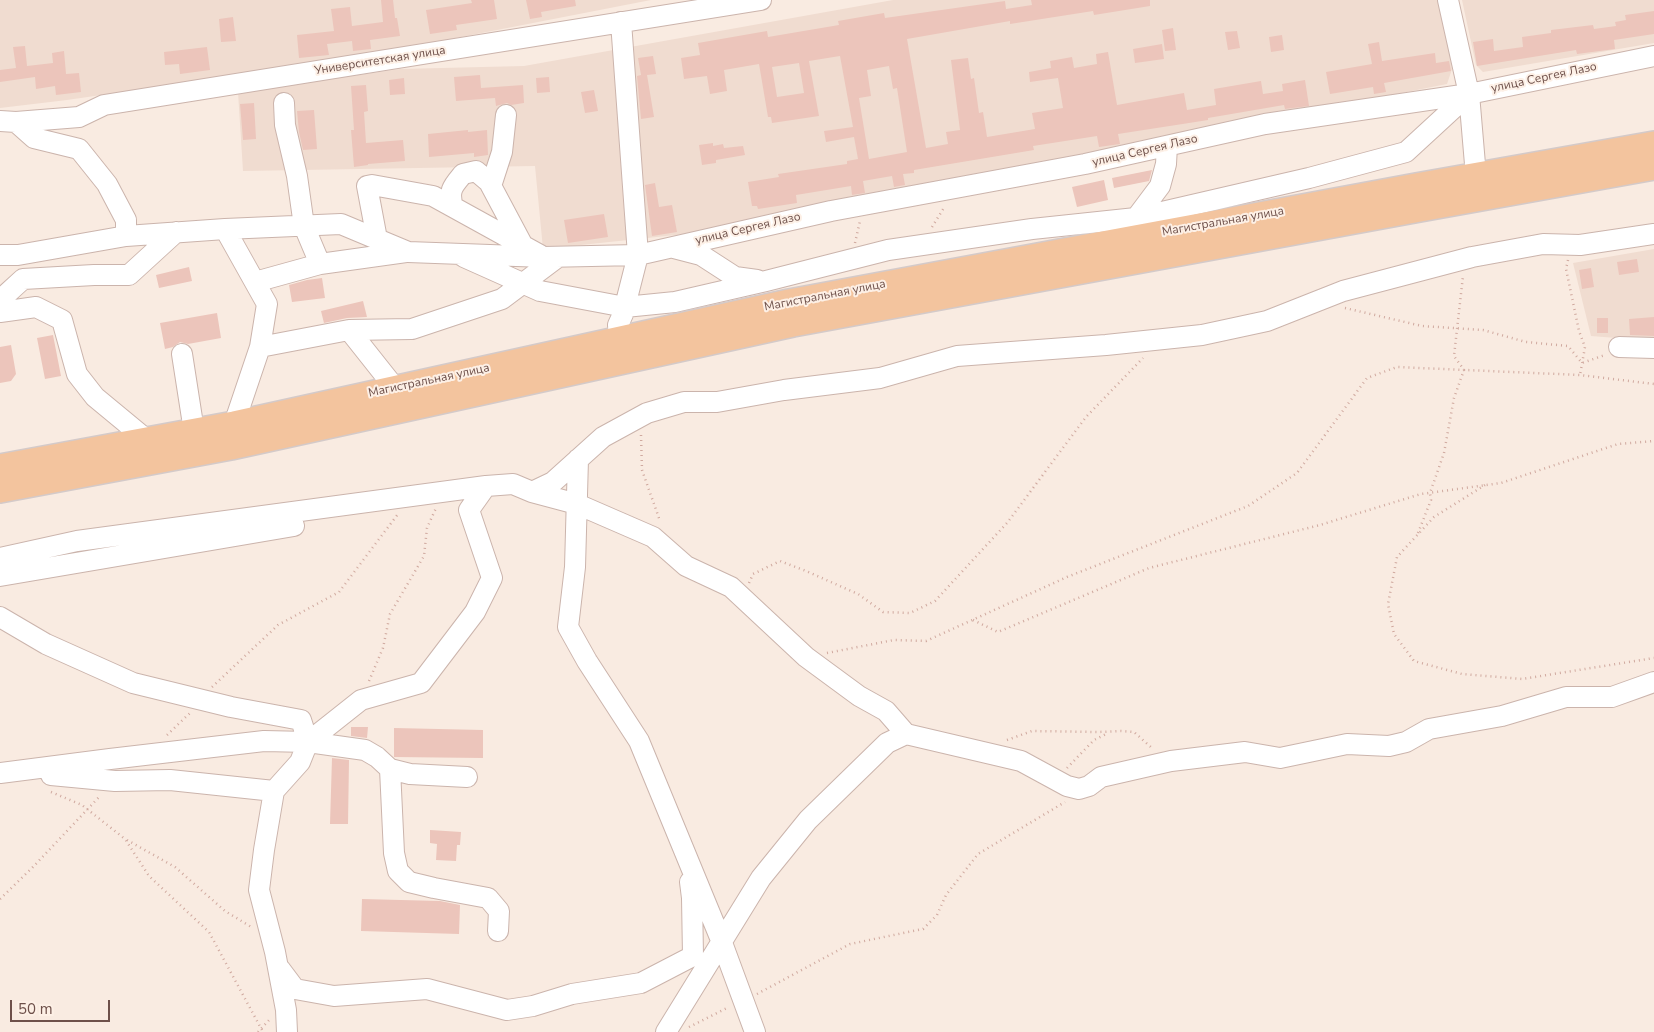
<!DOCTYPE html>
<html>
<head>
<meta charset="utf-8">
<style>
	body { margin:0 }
	#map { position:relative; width:1654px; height:1032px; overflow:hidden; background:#f9ebe1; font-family:"Nunito Sans",sans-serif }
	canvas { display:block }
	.scale { position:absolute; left:10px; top:1000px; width:100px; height:22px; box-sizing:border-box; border:2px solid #6e504a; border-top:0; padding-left:6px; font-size:15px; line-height:18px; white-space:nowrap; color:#6e504a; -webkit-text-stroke:4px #fdf0e6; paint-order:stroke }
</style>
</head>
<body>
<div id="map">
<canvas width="1654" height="1032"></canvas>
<div class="scale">50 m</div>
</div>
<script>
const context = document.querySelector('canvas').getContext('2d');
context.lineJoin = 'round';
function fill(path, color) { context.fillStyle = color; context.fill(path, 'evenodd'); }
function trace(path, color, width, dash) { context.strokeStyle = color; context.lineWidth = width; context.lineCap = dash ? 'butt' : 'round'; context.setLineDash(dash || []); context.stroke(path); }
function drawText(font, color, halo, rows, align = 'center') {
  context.font = font + ' "Nunito Sans",sans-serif'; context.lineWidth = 4; context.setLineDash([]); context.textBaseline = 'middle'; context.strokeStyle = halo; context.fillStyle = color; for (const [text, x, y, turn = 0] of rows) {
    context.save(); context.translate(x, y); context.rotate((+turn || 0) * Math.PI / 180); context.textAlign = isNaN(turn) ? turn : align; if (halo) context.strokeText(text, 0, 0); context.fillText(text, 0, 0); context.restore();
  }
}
const residential = new Path2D(`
	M 0,0 L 651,0 L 343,60 L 67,100 L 0,108 Z
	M 893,0 L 1441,0 L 1452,69 L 1447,84 L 1089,155 L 685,234 L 543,249 L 535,166 L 243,171 L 238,92 L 400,69 L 524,66 Z
	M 1462,0 L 1654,0 L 1654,43 L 1483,72 L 1476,65 Z
	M 1654,249 L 1654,341 L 1591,336 L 1573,263 Z`);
const building = new Path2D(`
	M 381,0 L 393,0 L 395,18 L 397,18 L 400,36 L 370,40 L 371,49 L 353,51 L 352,41 L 327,44 L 329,55 L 299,58 L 297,35 L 334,31 L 331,9 L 350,7 L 352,26 L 383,22 Z
	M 471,0 L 494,0 L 497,19 L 456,25 L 457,30 L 430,34 L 426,10 L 472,3 Z
	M 526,0 L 575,0 L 576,6 L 541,12 L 542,17 L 530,19 Z
	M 1031,0 L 1150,0 L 1150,6 L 1094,15 L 1093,11 L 1010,24 L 1010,21 L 907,39 L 926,148 L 948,144 L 946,132 L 960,130 L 951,60 L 968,58 L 971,79 L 974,78 L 979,113 L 983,112 L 987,137 L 1035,129 L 1032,113 L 1063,108 L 1058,78 L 1030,82 L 1029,72 L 1051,68 L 1050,61 L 1072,57 L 1074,68 L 1097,64 L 1096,54 L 1108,52 L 1117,105 L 1184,93 L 1187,110 L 1216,105 L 1214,89 L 1261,81 L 1263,94 L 1283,91 L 1282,84 L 1305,80 L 1309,106 L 1285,109 L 1284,105 L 1208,118 L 1208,120 L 1189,123 L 1118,134 L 1120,144 L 1099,147 L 1097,136 L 1033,146 L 1034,150 L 914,170 L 914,173 L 903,174 L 905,185 L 894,187 L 892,176 L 863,181 L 865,193 L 852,195 L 851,186 L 796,195 L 797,203 L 758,209 L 757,206 L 752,206 L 748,182 L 779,177 L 778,174 L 847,164 L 847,161 L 858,159 L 854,137 L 826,142 L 824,131 L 853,127 L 840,56 L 809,61 L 819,116 L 772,123 L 771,117 L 768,117 L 759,64 L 724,70 L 727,91 L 710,94 L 707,76 L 684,79 L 681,58 L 700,55 L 698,43 L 767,31 L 768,37 L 839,25 L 838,21 L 884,13 L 885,18 L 1005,1 L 1006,9 L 1032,5 ZM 799,63 L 804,93 L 777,97 L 772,67 ZM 889,66 L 893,89 L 897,88 L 907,152 L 869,159 L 859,98 L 871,96 L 867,70 Z
	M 1654,11 L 1654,34 L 1614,40 L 1615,49 L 1577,54 L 1576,50 L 1477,66 L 1473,42 L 1493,39 L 1494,51 L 1523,47 L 1522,37 L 1551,33 L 1551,30 L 1593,25 L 1594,29 L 1616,26 L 1615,22 L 1626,20 L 1625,15 Z
	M 233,17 L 236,41 L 221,42 L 219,19 Z
	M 1173,28 L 1176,50 L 1165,51 L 1162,30 Z
	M 1237,31 L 1240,48 L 1228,50 L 1225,32 Z
	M 1282,35 L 1284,50 L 1271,52 L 1269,37 Z
	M 1379,42 L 1382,61 L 1435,53 L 1436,63 L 1449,61 L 1451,71 L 1384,83 L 1386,92 L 1374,94 L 1373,87 L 1330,94 L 1326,72 L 1372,64 L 1368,44 Z
	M 1162,44 L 1164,59 L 1135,63 L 1133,49 Z
	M 25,46 L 27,66 L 53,63 L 52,53 L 64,51 L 66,74 L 79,73 L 81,92 L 56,95 L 55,86 L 36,89 L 35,77 L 0,82 L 0,70 L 16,68 L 13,47 Z
	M 207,47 L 210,70 L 180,74 L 179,64 L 165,65 L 164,52 Z
	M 653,56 L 656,74 L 647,75 L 654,117 L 641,119 L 637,76 L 641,75 L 638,58 Z
	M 480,75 L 481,88 L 523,85 L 524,103 L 511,105 L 507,103 L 496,106 L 495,98 L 456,101 L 454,77 Z
	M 549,77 L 550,92 L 537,93 L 536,78 Z
	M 404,78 L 405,94 L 390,95 L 389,80 Z
	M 366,85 L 368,111 L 364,112 L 366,143 L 403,140 L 405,161 L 368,164 L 368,165 L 354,167 L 351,130 L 354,130 L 351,86 Z
	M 594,90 L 598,111 L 585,113 L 581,92 Z
	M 254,103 L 256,139 L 243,140 L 240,104 Z
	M 314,110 L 317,149 L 303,150 L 299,132 L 297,111 Z
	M 468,130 L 468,132 L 487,130 L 488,155 L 474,157 L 474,153 L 429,157 L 428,134 Z
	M 713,143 L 713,146 L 723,144 L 724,148 L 743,146 L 745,155 L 716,160 L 716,163 L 702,165 L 699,145 Z
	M 1152,170 L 1149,181 L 1114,188 L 1112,178 Z
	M 1104,180 L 1108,200 L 1077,207 L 1072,187 Z
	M 655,183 L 659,207 L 672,205 L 677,232 L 652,236 L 645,185 Z
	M 604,214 L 608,237 L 568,243 L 564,220 Z
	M 1637,259 L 1639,272 L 1619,275 L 1617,262 Z
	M 189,267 L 192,281 L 159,288 L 156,275 Z
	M 1591,268 L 1594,287 L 1582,289 L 1579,270 Z
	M 322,278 L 325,298 L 292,302 L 289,285 L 307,280 Z
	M 363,301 L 367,317 L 347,318 L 324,323 L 321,311 Z
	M 217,313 L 221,338 L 188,344 L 180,342 L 173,347 L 165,349 L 160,323 Z
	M 1654,317 L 1654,336 L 1630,335 L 1629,319 Z
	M 1597,318 L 1608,318 L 1608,333 L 1597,333 Z
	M 53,335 L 61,376 L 45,379 L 37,338 Z
	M 11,345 L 16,374 L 11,381 L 0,383 L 0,347 Z
	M 351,727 L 368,727 L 367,738 L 351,736 Z
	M 394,728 L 483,730 L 483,758 L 394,757 Z
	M 332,758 L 349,760 L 348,824 L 330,824 Z
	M 430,830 L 461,832 L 460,845 L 457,845 L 456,861 L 436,860 L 437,844 L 430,843 Z
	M 362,899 L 440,901 L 460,905 L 459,934 L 361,931 Z`);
const path = new Path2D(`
	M 932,227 L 945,206
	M 855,243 L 860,221
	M 1568,260 L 1566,269 L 1579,331 L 1585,347 L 1580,375
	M 1345,308 L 1422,326 L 1483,330 L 1526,342 L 1568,346 L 1582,363 L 1605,355
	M 641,435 L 642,470 L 660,521
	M 1485,485 L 1434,517 L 1397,557 L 1388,604 L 1394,634 L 1414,661 L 1462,674 L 1522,679 L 1654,658
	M 1418,533 L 1431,500 L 1430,493 L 1444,453 L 1454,398 L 1464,370 L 1454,356 L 1463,276
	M 749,583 L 753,574 L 780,561 L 806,571 L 858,594 L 883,612 L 910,613 L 935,601 L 1007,523 L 1086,417 L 1143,358
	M 973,620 L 998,632 L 1149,568 L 1320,525 L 1421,494 L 1501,483 L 1618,444 L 1654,441
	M 827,653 L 894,640 L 926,641 L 1067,577 L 1248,506 L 1297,473 L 1367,378 L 1397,367 L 1580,375 L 1654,384
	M 369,681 L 383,648 L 390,614 L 424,556 L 427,528 L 436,508
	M 212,687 L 278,625 L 339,592 L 398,514
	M 167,735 L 190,713
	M 1007,740 L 1032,731 L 1098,732 L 1121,731 L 1134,732 L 1153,749
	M 1067,768 L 1094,740 L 1108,733
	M 51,792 L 82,805 L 125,839 L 149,876 L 209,932 L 263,1032
	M 127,840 L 175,867 L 225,911 L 253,928
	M 0,899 L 33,867 L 100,796
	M 757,994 L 850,944 L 923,929 L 937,915 L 946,895 L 978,854 L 1065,802
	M 689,1027 L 729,1007
	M 258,1032 L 271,1018`);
const minor = new Path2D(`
	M 1448,0 L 1469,94 L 1476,176 L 1478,190
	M 284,103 L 285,125 L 297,176 L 304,226 L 320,264
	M 0,121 L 16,122 L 79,117 L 104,105 L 761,0
	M 16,122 L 34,138 L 79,149 L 107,184 L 126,220 L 126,236
	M 491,186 L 502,152 L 506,115
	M 453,207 C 448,190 453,186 463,174 L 476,171 L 489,182 L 522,244
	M 1134,222 L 1136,218 L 1160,186 L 1166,164 L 1167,146
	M 225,229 L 341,224 L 408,252 L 544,257 L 638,255 L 831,211 L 1085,164 L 1265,124 L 1469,94 L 1654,56
	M 377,239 L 367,186 L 372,185 L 433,196 L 540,255
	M 674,248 L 701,255 L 735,277 L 757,280
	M 0,255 L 18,255 L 126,236 L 225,229 L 267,304 L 260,347
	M 464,257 L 540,291 L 625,307 L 675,302 L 766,281 L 888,250 L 1032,229 L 1136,218 L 1309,178 L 1406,152 L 1469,94
	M 255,282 L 320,264 L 406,252
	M 0,300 L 23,279 L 94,275 L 129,275 L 176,232
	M 0,312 L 36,307 L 62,320 L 77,374 L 95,397 L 147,440
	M 349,330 L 412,329 L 502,299 L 558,257
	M 619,339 L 618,325 L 623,314 L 638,255 L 621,22
	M 1619,347 L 1654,348
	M 182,354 L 194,431
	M 234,424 L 260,347 L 349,330 L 395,388
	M 578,459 L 575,567 L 568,627 L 587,661 L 639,741 L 721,940 L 755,1032
	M 532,492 L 553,482 L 603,437 L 647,413 L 684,402 L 717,402 L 784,390 L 880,378 L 957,356 L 1106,345 L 1202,335 L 1267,321 L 1343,291 L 1472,257 L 1543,244 L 1580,245 L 1654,234
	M 0,558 L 77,541 L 486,486 L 513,484 L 532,492 L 577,504 L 653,537 L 686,566 L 731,587 L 806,657 L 859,696 L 886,711 L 906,734 L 1021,761 L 1067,786 L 1079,789 L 1089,786 L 1101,777 L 1171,761 L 1245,752 L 1280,758 L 1347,744 L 1389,746 L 1406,742 L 1429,729 L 1502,716 L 1566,697 L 1612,697 L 1654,682
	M 0,576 L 294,526
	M 0,617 L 46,644 L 133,683 L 231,707 L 301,720 L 308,742 L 365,750 L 377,757 L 390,769 L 410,774 L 467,777
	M 390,769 L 394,853 L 398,871 L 409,882 L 434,888 L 488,898 L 499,911 L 498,931
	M 0,773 L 110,759 L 264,741 L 308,742
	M 51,775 L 115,781 L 170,780 L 274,791
	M 280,969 L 295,989 L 334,996 L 427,989 L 507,1010 L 533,1006 L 572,994 L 641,983 L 693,956 L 692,898 L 690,882
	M 287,1032 L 286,1010 L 275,952 L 259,890 L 264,850 L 274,791 L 300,762 L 308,742 L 361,700 L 421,683 L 475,612 L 492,578 L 469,510 L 486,486
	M 666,1032 L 761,878 L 808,820 L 887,743 L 906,734`);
const major = new Path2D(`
	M 0,467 L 234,424 L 789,302 L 1416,186 L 1654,144
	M 0,490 L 231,447 L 793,324 L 1420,209 L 1654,167`);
const streetNames = [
	["Университетская улица",380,61,-9],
	["улица Сергея Лазо",1544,78,-12],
	["улица Сергея Лазо",1145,151,-13],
	["Магистральная улица",1223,222,-10],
	["улица Сергея Лазо",748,229,-13],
	["Магистральная улица",825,296,-11],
	["Магистральная улица",429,381,-12]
];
fill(residential, '#f0dcd0');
fill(building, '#ecc5bb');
trace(minor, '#cbb4ac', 22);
trace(major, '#d4cac9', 28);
trace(path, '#d0a99f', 2.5, [1, 4]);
trace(minor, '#fff', 20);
trace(major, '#f3c49e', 25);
drawText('12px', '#6e504a', '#fdf0e6', streetNames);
</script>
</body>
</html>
